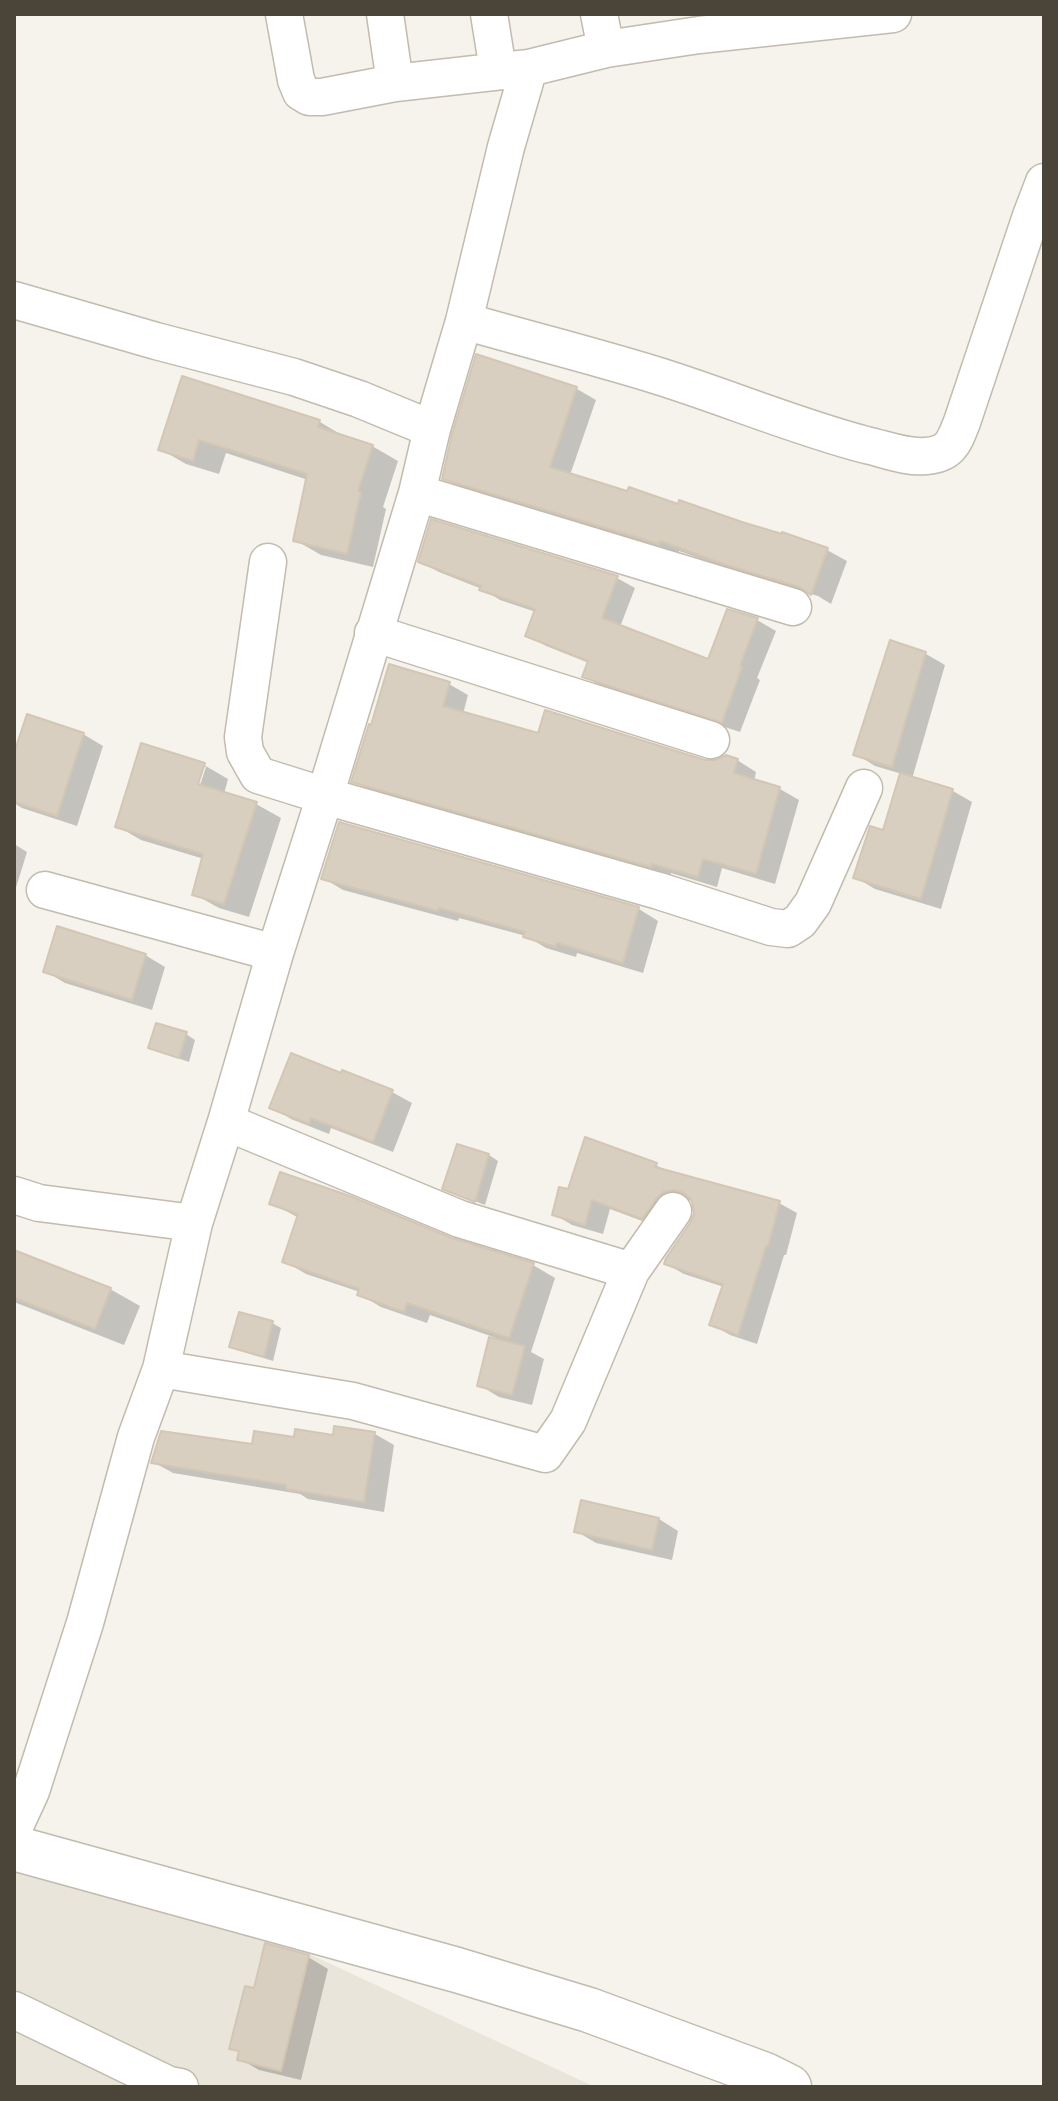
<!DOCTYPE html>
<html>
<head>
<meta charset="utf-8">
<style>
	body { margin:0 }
	#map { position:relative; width:1058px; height:2101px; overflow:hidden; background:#f6f3ec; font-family:"Exo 2",sans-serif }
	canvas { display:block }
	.frame { position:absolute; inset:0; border:16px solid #4b4439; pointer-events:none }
</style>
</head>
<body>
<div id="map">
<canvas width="1058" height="2101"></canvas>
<div class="frame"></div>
</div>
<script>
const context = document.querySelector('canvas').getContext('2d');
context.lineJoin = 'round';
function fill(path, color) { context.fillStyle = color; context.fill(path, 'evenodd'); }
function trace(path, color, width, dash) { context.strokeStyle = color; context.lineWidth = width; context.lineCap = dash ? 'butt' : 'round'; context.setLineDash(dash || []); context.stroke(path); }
const residential = new Path2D(`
	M 14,1827 L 144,1877 L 595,2087 L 14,2087 Z`);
const shadow = new Path2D(`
	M 477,357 L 577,389 L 596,400 L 570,475 L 827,550 L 847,561 L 831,604 L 818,596 L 747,575 L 679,551 L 678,554 L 464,489 L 444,478 Z
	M 183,378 L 320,422 L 345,437 L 372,446 L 398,461 L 383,507 L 386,509 L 373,567 L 321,555 L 295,540 L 308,480 L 226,453 L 219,474 L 186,464 L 160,449 Z
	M 420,562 L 617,578 L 635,588 L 620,627 L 709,661 L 728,611 L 757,620 L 776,631 L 757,678 L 760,680 L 740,732 L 602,687 L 584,676 L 589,663 L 546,646 L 527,635 L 536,612 L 500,600 L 482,589 L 439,572 Z
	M 891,643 L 926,654 L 945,665 L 912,779 L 953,791 L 972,802 L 941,909 L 875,889 L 855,877 L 884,832 L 902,774 L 875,766 L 856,754 Z
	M 449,684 L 468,695 L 463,714 L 540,736 L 704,762 L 737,760 L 756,772 L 754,781 L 780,789 L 799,800 L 775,884 L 722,868 L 717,887 L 671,873 L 670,876 L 373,792 L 354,781 Z
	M 83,734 L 103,746 L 77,826 L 22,808 L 14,803 L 14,759 Z
	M 204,765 L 228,779 L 224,794 L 256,804 L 281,818 L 249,917 L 219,908 L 194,894 L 204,859 L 141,840 L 117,826 ZM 201,767 L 206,767 L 197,794 L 193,793 Z
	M 340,824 L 639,909 L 658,921 L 643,973 L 577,953 L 576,957 L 546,948 L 526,936 L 459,918 L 458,921 L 343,890 L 323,878 Z
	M 14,844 L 27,852 L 14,894 Z
	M 145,955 L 165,967 L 152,1010 L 65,983 L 45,971 Z
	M 186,1034 L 195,1040 L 189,1062 L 160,1052 L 151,1047 Z
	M 392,1092 L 412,1103 L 393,1152 L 331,1128 L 329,1134 L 291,1119 L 272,1107 Z
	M 458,1146 L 489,1155 L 498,1161 L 485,1205 L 454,1193 Z
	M 656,1165 L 670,1173 L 779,1203 L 797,1213 L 786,1255 L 784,1255 L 757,1344 L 730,1335 L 711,1324 L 724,1287 L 684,1274 L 666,1264 L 696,1214 L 693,1200 L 682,1202 L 661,1228 L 610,1209 L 603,1234 L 572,1225 L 554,1214 L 569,1192 Z
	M 271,1203 L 451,1240 L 533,1265 L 555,1278 L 531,1352 L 544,1359 L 532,1405 L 499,1397 L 479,1385 L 499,1339 L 430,1315 L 427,1323 L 381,1307 L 359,1294 L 360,1292 L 306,1274 L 284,1261 L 299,1218 Z
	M 14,1252 L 110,1289 L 140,1306 L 124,1345 L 14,1302 Z
	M 272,1323 L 281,1328 L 273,1361 L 241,1351 L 231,1346 Z
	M 375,1434 L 394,1445 L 384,1512 L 308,1499 L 300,1494 L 173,1473 L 153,1462 L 295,1439 Z
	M 659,1519 L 678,1531 L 672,1560 L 596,1543 L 576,1531 Z
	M 308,1957 L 328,1969 L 301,2080 L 259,2070 L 240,2059 L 241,2053 L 232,2048 L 255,1990 Z`);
const building = new Path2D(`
	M 476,354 L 577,387 L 550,467 L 627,491 L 629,487 L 678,504 L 679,500 L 742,522 L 782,534 L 782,532 L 828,548 L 811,595 L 799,587 L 726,565 L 660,541 L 659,544 L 442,479 L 452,434 Z
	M 182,376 L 320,420 L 318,427 L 373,445 L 358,491 L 361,492 L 347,554 L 293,541 L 307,474 L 199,440 L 193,461 L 158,450 Z
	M 431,519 L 618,576 L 602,618 L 708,659 L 727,609 L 758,618 L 740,666 L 742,667 L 722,723 L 582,677 L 588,661 L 525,636 L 535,609 L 479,590 L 481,586 L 418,562 Z
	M 890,640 L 926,652 L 892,767 L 853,755 Z
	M 389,664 L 450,682 L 443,706 L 538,733 L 545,710 L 705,760 L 716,760 L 726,755 L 738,759 L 734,773 L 780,787 L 756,874 L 703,859 L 698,877 L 652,864 L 651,867 L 351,782 L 369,724 L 371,725 Z
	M 27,714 L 84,733 L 57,816 L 14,802 L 14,753 Z
	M 141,743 L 205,763 L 198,784 L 257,802 L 224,904 L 192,895 L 203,854 L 115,827 Z
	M 900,773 L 953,789 L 921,899 L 853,878 L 870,826 L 883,830 Z
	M 339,822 L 639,907 L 623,963 L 557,943 L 556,947 L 523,937 L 525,932 L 439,908 L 438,911 L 321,879 Z
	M 57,926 L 146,954 L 132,1000 L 43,972 Z
	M 156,1023 L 187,1032 L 179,1058 L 148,1048 Z
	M 291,1053 L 341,1073 L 342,1070 L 393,1090 L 373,1142 L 311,1118 L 309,1124 L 269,1108 Z
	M 585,1137 L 657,1163 L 655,1167 L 780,1201 L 768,1246 L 766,1246 L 738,1335 L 709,1325 L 723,1284 L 664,1264 L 666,1258 L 690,1223 L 694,1214 L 692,1201 L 684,1193 L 674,1190 L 663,1192 L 656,1199 L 642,1219 L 592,1200 L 585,1225 L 552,1215 L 559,1187 L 568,1189 Z
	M 457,1144 L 489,1154 L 475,1202 L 442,1189 Z
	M 280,1172 L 350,1196 L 452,1238 L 534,1263 L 509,1338 L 407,1303 L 404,1312 L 357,1295 L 359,1289 L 282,1262 L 298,1214 L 269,1204 Z
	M 14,1250 L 111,1288 L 95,1329 L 14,1298 Z
	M 239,1312 L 273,1321 L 264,1357 L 229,1347 Z
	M 489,1337 L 525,1346 L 512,1395 L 477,1386 Z
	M 334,1426 L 375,1432 L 364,1502 L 286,1489 L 286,1485 L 151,1463 L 161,1431 L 252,1444 L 254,1431 L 294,1437 L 295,1429 L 333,1435 Z
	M 581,1500 L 659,1518 L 652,1550 L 574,1532 Z
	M 265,1943 L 309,1955 L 281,2071 L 237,2060 L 239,2051 L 229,2049 L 245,1986 L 254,1988 Z`);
const minor = new Path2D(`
	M 284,14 L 296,80 L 301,92 L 309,97 L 322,97 L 395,83 L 529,68 L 606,49 L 699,35 L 893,14
	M 385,14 L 395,83
	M 489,14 L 498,70
	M 599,14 L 606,49
	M 14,300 L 156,341 L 294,377 L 359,399 L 432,429
	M 464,321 C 526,339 590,355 652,374 C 724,396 793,426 866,445 C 885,449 906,458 926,456 C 951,454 954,442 962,422 L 1031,216 L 1044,182
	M 417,493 L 793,607
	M 268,562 L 243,737 L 245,752 L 258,775 L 325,796 L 659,891 L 771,927 L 788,929 L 800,921 L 813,903 L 864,788
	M 373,633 L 711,740
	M 45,890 L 275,953
	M 226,1122 L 460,1219 L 631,1271 L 673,1211
	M 14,1195 L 39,1203 L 194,1223
	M 161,1369 L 353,1401 L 545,1454 L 568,1421 L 631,1271
	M 14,1828 L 31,1791 L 85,1623 L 136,1437 L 161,1369 L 194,1223 L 226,1122 L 275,953 L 325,796 L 417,493 L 432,429 L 464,321 L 506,147 L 529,68
	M 14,2010 L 169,2085 L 180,2087`);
const tertiary = new Path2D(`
	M 14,1848 L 457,1970 L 589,2010 L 765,2075 L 789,2087`);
fill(residential, '#eae5da');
fill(shadow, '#0003');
fill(building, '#d8cfc1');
trace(building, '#d3c7b4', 2);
trace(minor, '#c2bbae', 39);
trace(tertiary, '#c2bbae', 47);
trace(minor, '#fff', 36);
trace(tertiary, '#fff', 44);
</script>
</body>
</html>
